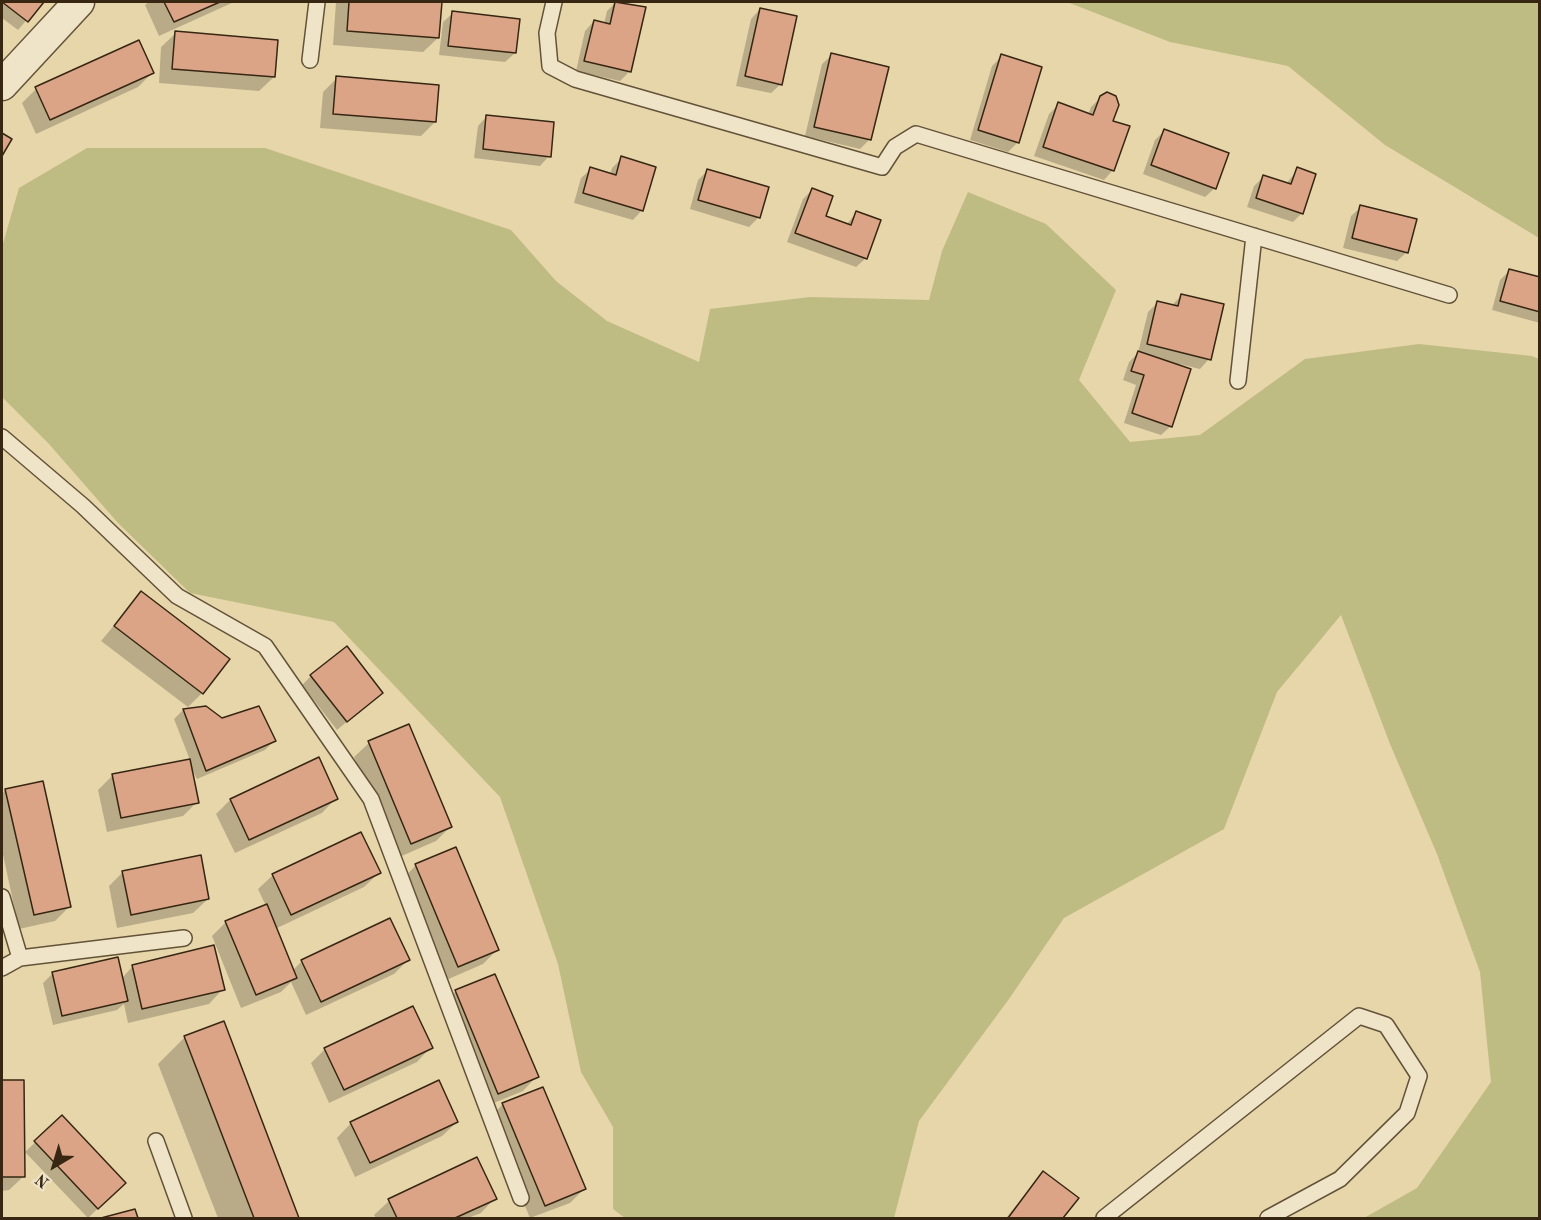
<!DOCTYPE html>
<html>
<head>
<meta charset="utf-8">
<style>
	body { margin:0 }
	#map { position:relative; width:1541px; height:1220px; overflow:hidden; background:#e8d6ab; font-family:"Old Standard TT",serif }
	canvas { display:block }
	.frame { position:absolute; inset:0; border:3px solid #362612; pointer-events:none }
	.north { position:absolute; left:24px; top:1136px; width:60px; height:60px; -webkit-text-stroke:4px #f0e4c8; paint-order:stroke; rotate:218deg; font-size:16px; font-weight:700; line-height:24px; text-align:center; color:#362612 }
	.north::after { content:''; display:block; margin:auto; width:21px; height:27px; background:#362612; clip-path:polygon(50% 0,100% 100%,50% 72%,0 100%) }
</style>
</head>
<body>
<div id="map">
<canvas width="1541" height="1220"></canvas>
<div class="frame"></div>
<div class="north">N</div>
</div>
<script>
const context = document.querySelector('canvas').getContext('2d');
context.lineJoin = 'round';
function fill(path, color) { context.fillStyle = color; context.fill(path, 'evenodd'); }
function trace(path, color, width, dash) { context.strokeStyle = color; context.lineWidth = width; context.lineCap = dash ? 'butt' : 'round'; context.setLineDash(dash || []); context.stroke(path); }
const green = new Path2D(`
	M 1067,2 L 1539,2 L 1539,238 L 1385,145 L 1288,66 L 1170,42 Z
	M 87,148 L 265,148 L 511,230 L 556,281 L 607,321 L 699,362 L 710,309 L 810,297 L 929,300 L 942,251 L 968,192 L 1046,224 L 1116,290 L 1079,380 L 1130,442 L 1200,435 L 1305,359 L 1419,344 L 1532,356 L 1539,359 L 1539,1218 L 1364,1218 L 1417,1188 L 1491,1082 L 1480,972 L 1437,854 L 1390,744 L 1341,615 L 1277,692 L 1224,829 L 1064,918 L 1009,999 L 919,1121 L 894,1218 L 625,1218 L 613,1209 L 613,1127 L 581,1072 L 558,964 L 500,797 L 334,622 L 190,593 L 118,523 L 49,444 L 2,397 L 2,247 L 19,188 Z`);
const shadow = new Path2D(`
	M 2,2 L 42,2 L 18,30 L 2,18 Z
	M 149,2 L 234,2 L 159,36 L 145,5 Z
	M 336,2 L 440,2 L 438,38 L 423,52 L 333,45 Z
	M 616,2 L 644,8 L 629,72 L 620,81 L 576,71 L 585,31 L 594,21 L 604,24 L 607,11 Z
	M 760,9 L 781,84 L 771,93 L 736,86 L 751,19 Z
	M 453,13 L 515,53 L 505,62 L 439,55 L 443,22 Z
	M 176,33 L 274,77 L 259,91 L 159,83 L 161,47 Z
	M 832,55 L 870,139 L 860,149 L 805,136 L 822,64 Z
	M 1002,56 L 1018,142 L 1008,152 L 970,140 L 992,66 Z
	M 152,73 L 138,87 L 36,134 L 22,103 L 36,89 Z
	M 337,78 L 435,122 L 421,136 L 320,128 L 323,92 Z
	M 1101,97 L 1111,122 L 1113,170 L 1104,180 L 1034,156 L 1049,114 L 1059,104 L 1088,115 L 1091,107 Z
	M 487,116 L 549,156 L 540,166 L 474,158 L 478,126 Z
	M 1165,130 L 1215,188 L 1205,197 L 1143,174 L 1155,140 Z
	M 622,158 L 642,210 L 633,220 L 574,203 L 581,178 L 591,169 L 610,175 L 612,168 Z
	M 1298,169 L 1302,213 L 1293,222 L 1247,207 L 1254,186 L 1264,176 L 1286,184 Z
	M 707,171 L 759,217 L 749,227 L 690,209 L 698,180 Z
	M 812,190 L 824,217 L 846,225 L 857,212 L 866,258 L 856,267 L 787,242 L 803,199 Z
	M 1361,207 L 1407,252 L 1397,261 L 1343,248 L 1351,216 Z
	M 1509,271 L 1540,279 L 1540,323 L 1492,310 L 1500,280 Z
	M 1182,295 L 1209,359 L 1200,369 L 1179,364 L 1171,426 L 1161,435 L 1124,423 L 1136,385 L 1123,380 L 1129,362 L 1138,353 L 1148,312 L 1158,302 L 1171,306 Z
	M 141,593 L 202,693 L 188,707 L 101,641 Z
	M 311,676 L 381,693 L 337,730 L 302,685 Z
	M 206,708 L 221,720 L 274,741 L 265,750 L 197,779 L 190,766 L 197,802 L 183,816 L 107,832 L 98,790 L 113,775 L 190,760 L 174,719 L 183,710 Z
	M 369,743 L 450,827 L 436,841 L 397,858 L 354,757 Z
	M 318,759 L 336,798 L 322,813 L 235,853 L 216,814 L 230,800 Z
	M 5,790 L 70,906 L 55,921 L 19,929 L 2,850 L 2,794 Z
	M 416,865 L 497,950 L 483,964 L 444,981 L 402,880 Z
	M 123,872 L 208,899 L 193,913 L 117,928 L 109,886 Z
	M 379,873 L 364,887 L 275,929 L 292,971 L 302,961 L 408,960 L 394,974 L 306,1015 L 291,982 L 281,992 L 241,1008 L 212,936 L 226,922 L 266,906 L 258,889 L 273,875 Z
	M 133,966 L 223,989 L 209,1004 L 128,1023 L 124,1004 L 117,1010 L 53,1025 L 43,983 L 53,973 L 122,978 Z
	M 456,991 L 537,1076 L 523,1091 L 484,1107 L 442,1006 Z
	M 223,1023 L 298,1218 L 218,1218 L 158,1064 L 185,1037 Z
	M 431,1047 L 417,1062 L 329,1103 L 311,1063 L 325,1049 Z
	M 2,1082 L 22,1082 L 24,1176 L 9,1190 L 2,1191 Z
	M 503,1104 L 584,1189 L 570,1203 L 530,1218 L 489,1119 Z
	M 62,1117 L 124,1183 L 88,1218 L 25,1152 Z
	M 457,1122 L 442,1136 L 355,1177 L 337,1138 L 351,1123 Z
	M 476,1159 L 495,1198 L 481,1213 L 468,1218 L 376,1218 L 374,1215 L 389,1201 Z
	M 1043,1173 L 1076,1198 L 1061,1218 L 1006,1218 Z`);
const building = new Path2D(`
	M 2,2 L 44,2 L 28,22 Z
	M 164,2 L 220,2 L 174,22 Z
	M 349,2 L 442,2 L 439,38 L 347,31 Z
	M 615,2 L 646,7 L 631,72 L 584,61 L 594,20 L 610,24 Z
	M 760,8 L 797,16 L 782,85 L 745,76 Z
	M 452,11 L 520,19 L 516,53 L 448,46 Z
	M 175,31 L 278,40 L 275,77 L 172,69 Z
	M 139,40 L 154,73 L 50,120 L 35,87 Z
	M 831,53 L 889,67 L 871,140 L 814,127 Z
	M 1001,54 L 1042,67 L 1019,143 L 978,130 Z
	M 336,76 L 439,85 L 436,122 L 333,114 Z
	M 1107,92 L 1116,96 L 1119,105 L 1113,121 L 1130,126 L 1114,171 L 1043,147 L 1058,102 L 1093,115 L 1100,96 Z
	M 486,115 L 554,122 L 551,157 L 483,149 Z
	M 1164,129 L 1229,153 L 1216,189 L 1151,165 Z
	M 2,133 L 12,139 L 2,156 Z
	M 621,156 L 656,167 L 643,211 L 583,193 L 590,167 L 616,175 Z
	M 1297,167 L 1316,174 L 1303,214 L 1256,198 L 1263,175 L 1291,184 Z
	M 707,169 L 769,187 L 760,218 L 698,200 Z
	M 812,188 L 833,196 L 826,216 L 851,225 L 856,211 L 881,220 L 867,259 L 795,233 Z
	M 1360,205 L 1417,219 L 1408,253 L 1352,238 Z
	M 1509,269 L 1540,277 L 1540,312 L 1500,301 Z
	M 1181,294 L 1224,304 L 1211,360 L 1147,344 L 1157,301 L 1178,306 Z
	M 1138,351 L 1191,369 L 1172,427 L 1132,413 L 1144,375 L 1131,371 Z
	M 141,591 L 230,659 L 203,694 L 114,626 Z
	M 347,646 L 383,693 L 347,722 L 310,675 Z
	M 206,706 L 222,718 L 259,706 L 276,741 L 206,771 L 183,709 Z
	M 409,724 L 452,827 L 411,844 L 368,741 Z
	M 319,757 L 338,799 L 249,840 L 230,799 Z
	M 190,759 L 199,803 L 121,818 L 112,774 Z
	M 43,781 L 71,907 L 34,915 L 5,789 Z
	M 361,832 L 381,873 L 291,915 L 272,874 Z
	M 456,847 L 499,950 L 458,967 L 415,864 Z
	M 201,855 L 209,899 L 131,915 L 122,871 Z
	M 267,904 L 297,978 L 256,995 L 225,921 Z
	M 390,918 L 410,960 L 321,1002 L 301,960 Z
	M 214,945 L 225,990 L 142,1009 L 132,965 Z
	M 118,957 L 128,1001 L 62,1016 L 52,972 Z
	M 495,974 L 539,1077 L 498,1094 L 455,990 Z
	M 413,1006 L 433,1048 L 344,1090 L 324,1048 Z
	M 224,1021 L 299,1218 L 254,1218 L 184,1036 Z
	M 2,1080 L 24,1080 L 25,1177 L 2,1177 Z
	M 439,1080 L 458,1122 L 370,1163 L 350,1122 Z
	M 543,1087 L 586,1189 L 545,1206 L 502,1103 Z
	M 62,1115 L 126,1183 L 98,1209 L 34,1141 Z
	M 477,1157 L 497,1199 L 455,1218 L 397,1218 L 388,1199 Z
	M 1043,1171 L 1079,1198 L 1063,1218 L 1008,1218 Z
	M 135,1209 L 138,1218 L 101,1218 Z`);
const lane = new Path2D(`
	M 554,2 L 547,33 L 550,66 L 575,79 L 882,167 L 895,147 L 916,134 L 1449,295
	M 310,60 L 317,2
	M 1238,381 L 1254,236
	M 2,437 L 83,506 L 177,596 L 265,646 L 371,799 L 521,1198
	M 2,897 L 20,958
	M 2,968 L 20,958 L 184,938
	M 156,1141 L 184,1218
	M 1104,1218 L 1359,1016 L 1386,1025 L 1419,1076 L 1407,1113 L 1340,1179 L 1268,1218`);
const street = new Path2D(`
	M 2,85 L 79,2`);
fill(green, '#bebb83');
fill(shadow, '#0003');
fill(building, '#dba487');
trace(building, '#362612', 1.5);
trace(lane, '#625238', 18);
trace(street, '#625238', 33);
trace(lane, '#f0e4c8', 15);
trace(street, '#f0e4c8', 30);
</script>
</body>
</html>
